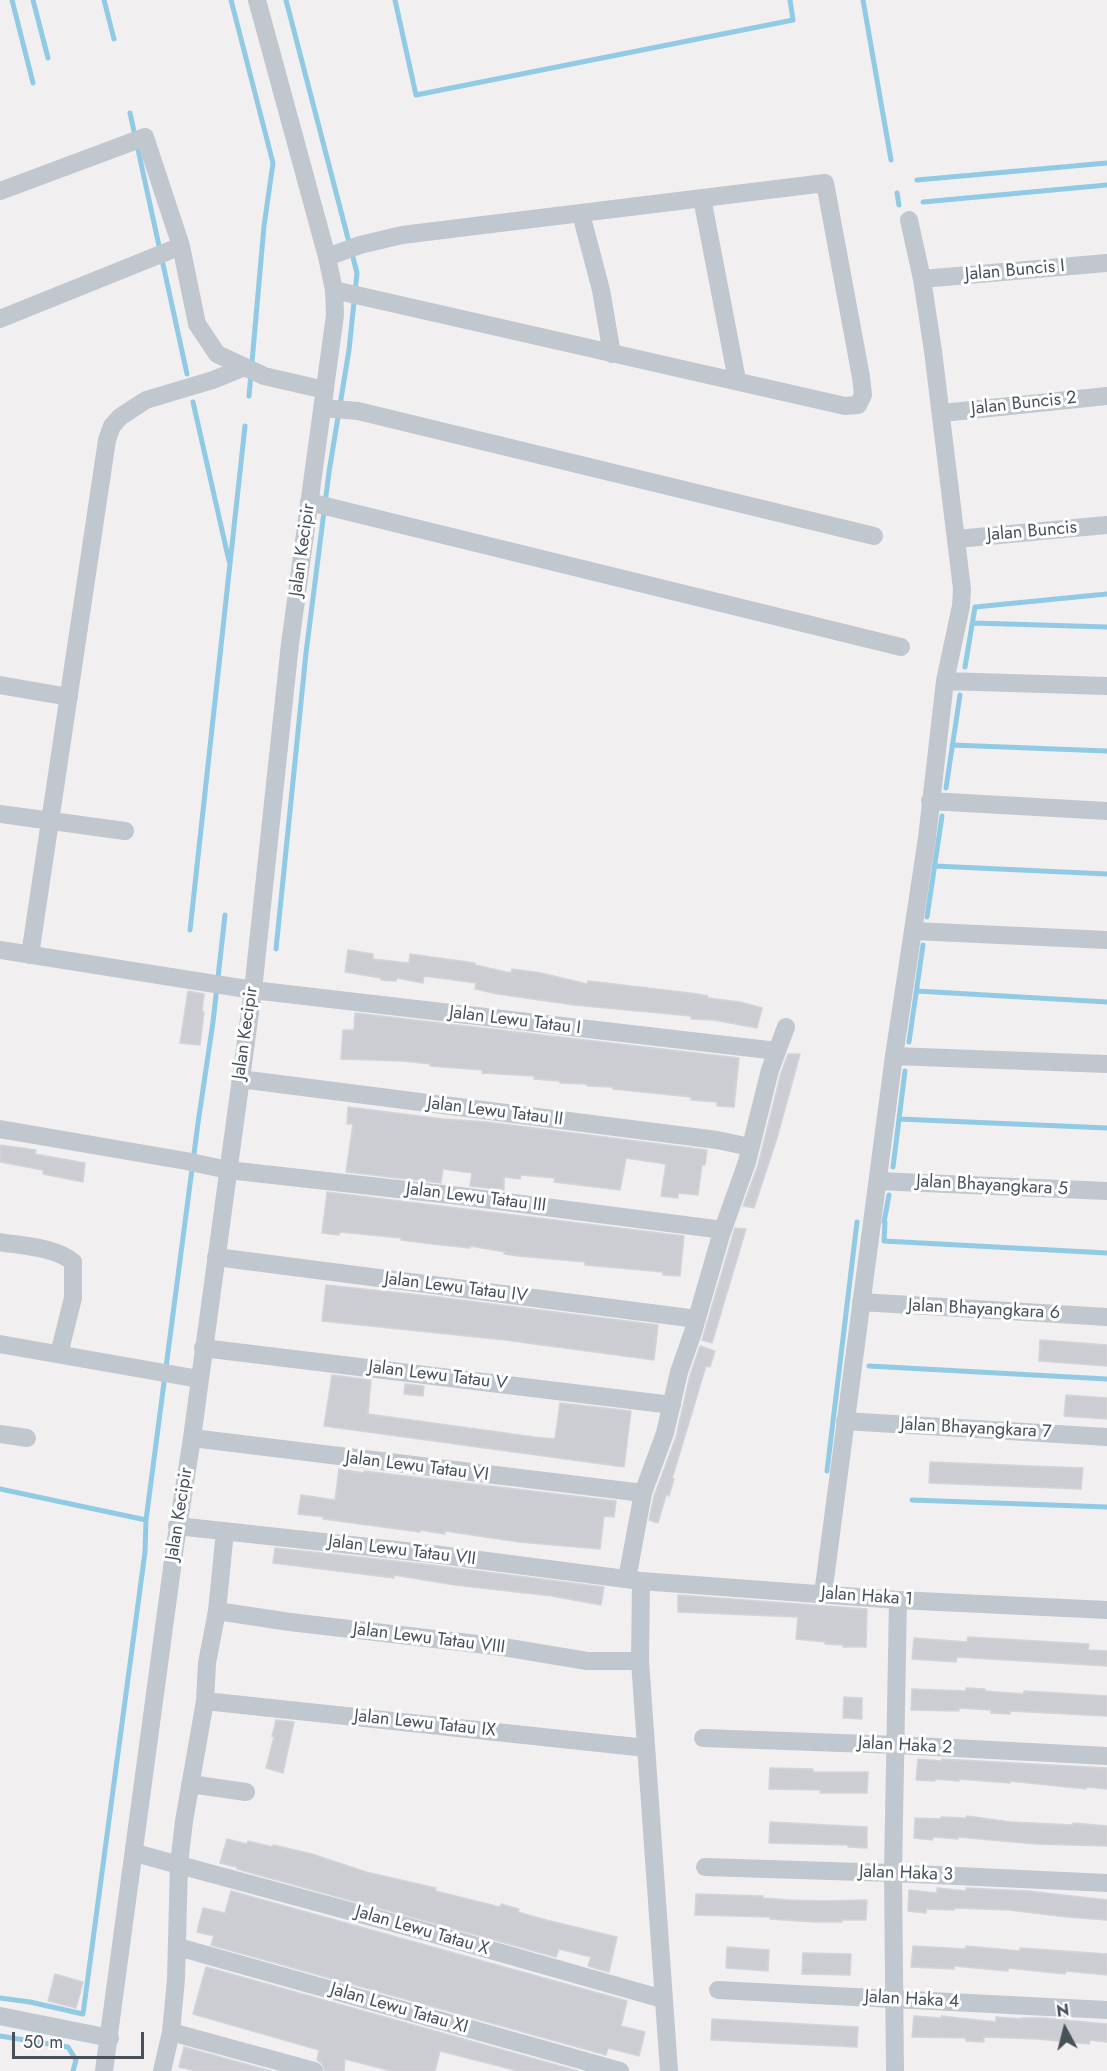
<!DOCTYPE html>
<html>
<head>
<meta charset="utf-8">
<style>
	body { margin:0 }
	#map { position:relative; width:1107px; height:2071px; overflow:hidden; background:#f1efef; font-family:Jost,sans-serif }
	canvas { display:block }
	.north { position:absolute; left:1035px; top:1999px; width:60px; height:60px; -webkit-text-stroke:4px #fff; paint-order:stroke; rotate:353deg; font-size:16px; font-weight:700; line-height:24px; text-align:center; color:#48505a }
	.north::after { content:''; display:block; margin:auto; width:21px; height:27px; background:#48505a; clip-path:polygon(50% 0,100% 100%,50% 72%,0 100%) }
	.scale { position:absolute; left:12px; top:2032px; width:132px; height:27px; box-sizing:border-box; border:3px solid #48505a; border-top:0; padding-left:8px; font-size:18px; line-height:21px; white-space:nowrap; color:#48505a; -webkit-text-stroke:4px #fff; paint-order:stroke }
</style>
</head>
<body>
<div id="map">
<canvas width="1107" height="2071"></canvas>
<div class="north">N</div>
<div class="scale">50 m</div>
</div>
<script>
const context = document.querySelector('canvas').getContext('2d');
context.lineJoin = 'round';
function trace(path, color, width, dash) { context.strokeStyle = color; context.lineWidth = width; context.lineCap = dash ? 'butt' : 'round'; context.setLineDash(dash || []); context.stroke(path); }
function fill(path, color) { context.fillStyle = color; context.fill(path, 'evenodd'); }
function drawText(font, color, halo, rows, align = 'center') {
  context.font = font + ' Jost,sans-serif'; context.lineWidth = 6; context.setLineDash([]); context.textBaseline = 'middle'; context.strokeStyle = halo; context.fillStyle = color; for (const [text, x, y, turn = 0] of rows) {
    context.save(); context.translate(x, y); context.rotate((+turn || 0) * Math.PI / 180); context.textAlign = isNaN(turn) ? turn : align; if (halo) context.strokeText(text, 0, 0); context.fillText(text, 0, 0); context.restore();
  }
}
const stream = new Path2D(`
	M 12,0 L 33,83
	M 33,0 L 48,58
	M 104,0 L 114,39
	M 231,0 L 273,163 L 264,226 L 249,396
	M 395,0 L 416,95 L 793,20 L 790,0
	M 863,0 L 891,160
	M 130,113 L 187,374
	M 917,180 L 1107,163
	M 897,193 L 899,205
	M 923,202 L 1107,185
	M 193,402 L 229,561
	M 973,623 L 1107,627
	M 965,667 L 975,607 L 1107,594
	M 952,745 L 1107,751
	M 946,788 L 960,695
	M 935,866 L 1107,874
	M 927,917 L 942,816
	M 190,930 L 245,426
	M 276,949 L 306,653 L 329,472 L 349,350 L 357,273 L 286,0
	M 917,991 L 1107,1002
	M 909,1042 L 923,945
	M 899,1119 L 1107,1128
	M 893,1167 L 905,1071
	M 884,1222 L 889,1195
	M 885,1222 L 884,1241 L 1107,1253
	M 869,1366 L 1107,1379
	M 827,1471 L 857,1222
	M 0,1489 L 146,1520 L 198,1123 L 213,1022 L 225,915
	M 912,1500 L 1107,1507
	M 0,1998 L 30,2002 L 83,2014 L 145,1552 L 146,1520
	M 0,2036 L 68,2047 L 76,2060 L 73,2071`);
const building = new Path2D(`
	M 348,950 L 373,954 L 373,959 L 409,963 L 410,954 L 475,963 L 475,965 L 511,973 L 512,969 L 541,973 L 587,984 L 588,981 L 606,983 L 698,994 L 708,996 L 707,998 L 740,1002 L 762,1008 L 757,1028 L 714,1020 L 691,1019 L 691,1016 L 574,1005 L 498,994 L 475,989 L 476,983 L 424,976 L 423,983 L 397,978 L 396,981 L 381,980 L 381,978 L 345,972 Z
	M 188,991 L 204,994 L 202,1011 L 204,1012 L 200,1045 L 180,1043 Z
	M 355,1013 L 739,1058 L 734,1107 L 717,1106 L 717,1102 L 691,1100 L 691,1097 L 613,1089 L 613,1087 L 587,1086 L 587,1084 L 560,1083 L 560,1081 L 534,1079 L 534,1076 L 482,1073 L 482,1070 L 430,1066 L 431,1064 L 403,1061 L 341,1059 L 343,1030 L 354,1030 Z
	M 788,1054 L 800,1054 L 777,1138 L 754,1208 L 743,1206 L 758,1165 L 781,1073 Z
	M 348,1107 L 443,1119 L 487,1122 L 707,1150 L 705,1165 L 702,1165 L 698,1195 L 678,1193 L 678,1198 L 661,1196 L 666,1164 L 626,1158 L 620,1190 L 554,1182 L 555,1178 L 521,1175 L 520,1179 L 504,1177 L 504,1190 L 470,1186 L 472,1173 L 443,1169 L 441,1183 L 346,1172 L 353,1124 L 347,1124 Z
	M 0,1145 L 36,1150 L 35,1154 L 85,1163 L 83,1182 L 43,1174 L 43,1170 L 0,1162 Z
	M 327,1192 L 684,1236 L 680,1276 L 663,1275 L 663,1272 L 585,1265 L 585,1262 L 519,1256 L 504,1254 L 505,1252 L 470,1246 L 470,1248 L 432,1244 L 401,1240 L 401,1238 L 340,1232 L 339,1235 L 322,1233 Z
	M 735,1228 L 746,1229 L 712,1343 L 702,1340 Z
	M 326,1285 L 429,1296 L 658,1325 L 654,1360 L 505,1340 L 322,1321 Z
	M 1040,1340 L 1107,1345 L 1107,1366 L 1039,1361 Z
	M 700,1346 L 715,1351 L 710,1367 L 706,1366 L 672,1479 L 674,1479 L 669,1496 L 666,1495 L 658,1523 L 649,1520 L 654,1496 L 676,1437 L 690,1375 Z
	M 332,1375 L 371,1380 L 368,1414 L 534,1437 L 555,1439 L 560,1403 L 631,1411 L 624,1467 L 324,1426 Z
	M 405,1384 L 424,1386 L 423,1396 L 404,1394 Z
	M 1066,1395 L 1107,1398 L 1107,1419 L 1064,1416 Z
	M 930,1462 L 1083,1468 L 1081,1489 L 929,1483 Z
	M 339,1469 L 364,1473 L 364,1471 L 616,1501 L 614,1517 L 604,1516 L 600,1549 L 519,1542 L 445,1531 L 445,1534 L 420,1530 L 420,1532 L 323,1519 L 324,1517 L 298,1514 L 301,1495 L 335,1500 Z
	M 275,1548 L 432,1565 L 604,1587 L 601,1605 L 552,1596 L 455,1585 L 394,1575 L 394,1578 L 273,1563 Z
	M 678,1595 L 867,1609 L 866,1647 L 843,1647 L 843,1645 L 825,1644 L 825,1642 L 796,1639 L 798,1617 L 678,1612 Z
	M 968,1637 L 1089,1644 L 1088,1650 L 1107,1651 L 1107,1666 L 957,1657 L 956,1662 L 912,1659 L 914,1638 L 967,1642 Z
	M 966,1688 L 985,1689 L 985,1691 L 1023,1694 L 1024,1691 L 1107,1696 L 1107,1716 L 1010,1711 L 1010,1714 L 991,1713 L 991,1710 L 959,1708 L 959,1711 L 911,1710 L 912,1689 L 966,1691 Z
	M 844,1697 L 862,1698 L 862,1719 L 843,1718 Z
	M 276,1720 L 294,1722 L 283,1773 L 266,1768 L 274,1737 L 272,1736 Z
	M 918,1759 L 942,1761 L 942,1759 L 1107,1768 L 1107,1789 L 1086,1787 L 1086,1789 L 1010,1781 L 1010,1783 L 959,1779 L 959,1781 L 935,1779 L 935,1781 L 916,1780 Z
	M 770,1768 L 813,1769 L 813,1772 L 868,1772 L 867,1793 L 820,1793 L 821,1790 L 769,1789 Z
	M 967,1816 L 1011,1822 L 1073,1825 L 1073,1823 L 1107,1826 L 1107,1846 L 1036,1844 L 958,1837 L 958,1839 L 933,1837 L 932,1840 L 914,1838 L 915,1818 L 941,1819 L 941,1817 L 966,1818 Z
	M 770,1822 L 867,1827 L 867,1848 L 848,1847 L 848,1845 L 769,1843 Z
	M 227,1839 L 247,1844 L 248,1841 L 273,1847 L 273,1845 L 312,1854 L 366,1872 L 436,1888 L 435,1891 L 500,1907 L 501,1904 L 519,1909 L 518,1912 L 546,1920 L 617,1937 L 609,1972 L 588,1966 L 591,1957 L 559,1949 L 556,1957 L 237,1869 L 237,1867 L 220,1863 Z
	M 937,1888 L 966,1891 L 966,1888 L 1028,1891 L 1107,1900 L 1107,1920 L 1067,1917 L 1009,1910 L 954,1908 L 954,1910 L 926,1909 L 926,1913 L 908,1911 L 909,1890 L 937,1893 Z
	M 231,1891 L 627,2001 L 621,2026 L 645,2032 L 639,2056 L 608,2048 L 606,2055 L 211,1945 L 214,1936 L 197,1932 L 203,1908 L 225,1913 Z
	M 696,1894 L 763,1896 L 763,1898 L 789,1900 L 824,1901 L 867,1900 L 866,1920 L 842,1920 L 842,1922 L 815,1922 L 770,1919 L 770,1917 L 695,1915 Z
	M 913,1946 L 966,1949 L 966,1946 L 1020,1951 L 1020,1948 L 1107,1954 L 1107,1975 L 1066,1971 L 1065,1974 L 1008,1968 L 1008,1971 L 954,1966 L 954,1969 L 911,1967 Z
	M 727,1947 L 769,1950 L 768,1971 L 726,1968 Z
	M 803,1953 L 851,1954 L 850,1975 L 802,1974 Z
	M 206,1967 L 578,2071 L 518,2071 L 440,2051 L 435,2071 L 391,2071 L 345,2059 L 344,2071 L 325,2071 L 322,2064 L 317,2060 L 319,2050 L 193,2014 Z
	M 55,1974 L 83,1982 L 76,2008 L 48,2001 Z
	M 914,2016 L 941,2018 L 941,2016 L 996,2022 L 996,2017 L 1021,2019 L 1021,2018 L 1044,2018 L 1107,2024 L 1107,2042 L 1090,2040 L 1089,2044 L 1038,2039 L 984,2037 L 984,2042 L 966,2041 L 966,2038 L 912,2037 Z
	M 712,2019 L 858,2027 L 857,2047 L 711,2040 Z
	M 184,2047 L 271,2071 L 196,2071 L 179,2067 Z`);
const street = new Path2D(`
	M 0,191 L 145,137 L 181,246 L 197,324 L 217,354 L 264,376 L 325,390
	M 702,198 L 737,380
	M 581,214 L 601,290 L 612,354
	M 327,257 L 360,245 L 402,235 L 825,183 L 861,377 L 863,395 L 858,405 L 845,406 L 334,290
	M 922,279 L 1107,263
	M 0,319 L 181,246
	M 323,408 L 358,411 L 874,536
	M 942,413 L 1107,396
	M 309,502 L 901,647
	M 957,539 L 1107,525
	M 945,681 L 1107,686
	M 0,685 L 69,697
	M 930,801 L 1107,811
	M 0,814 L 125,831
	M 914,931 L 1107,940
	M 0,950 L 253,990 L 777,1051
	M 30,955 L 107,440 L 112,426 L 120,417 L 146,400 L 213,380 L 245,367
	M 894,1056 L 1107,1064
	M 240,1079 L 717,1140 L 750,1147
	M 0,1129 L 186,1161 L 228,1170 L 460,1196 L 723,1230
	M 878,1181 L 1107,1191
	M 0,1242 C 23,1246 55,1247 73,1262 L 73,1298 L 59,1354
	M 216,1257 L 697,1319
	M 861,1302 L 1107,1317
	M 0,1344 L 199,1379
	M 203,1348 L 672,1405
	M 845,1421 L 1107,1437
	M 0,1434 L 27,1438
	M 192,1438 L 643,1493
	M 177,1526 L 433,1554 L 641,1581 L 898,1600 L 1107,1610
	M 627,1579 L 643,1493 L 665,1433 L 679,1372 L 693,1332 L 721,1235 L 747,1162 L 770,1070 L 786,1027
	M 641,1581 L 640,1661 L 669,2071
	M 823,1594 L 894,1056 L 927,838 L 945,681 L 961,606 L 962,589 L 933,351 L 922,279 L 909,220
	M 217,1611 L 290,1622 L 503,1647 L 587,1661 L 640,1661
	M 205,1701 L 646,1748
	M 703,1738 L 897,1745 L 1107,1756
	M 190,1784 L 246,1792
	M 135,1853 L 427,1932 L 663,1999
	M 705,1867 L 893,1873 L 1107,1883
	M 178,1947 L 620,2071
	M 718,1990 L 1107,2010
	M 0,2016 L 110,2038
	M 171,2032 L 314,2071
	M 104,2071 L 175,1546 L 192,1438 L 253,990 L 290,644 L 335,315 L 334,290 L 327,257 L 257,0
	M 162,2071 L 171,2032 L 176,1979 L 179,1864 L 184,1821 L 205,1701 L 207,1663 L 217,1611 L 225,1531
	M 895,2071 L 893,1873 L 898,1600`);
const streetNames = [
	["Jalan Buncis I",1015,271,-5],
	["Jalan Buncis 2",1024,404,-6],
	["Jalan Buncis",1032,532,-5],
	["Jalan Kecipir",303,550,-82],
	["Jalan Lewu Tatau I",515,1021,7],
	["Jalan Kecipir",246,1033,-82],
	["Jalan Lewu Tatau II",495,1112,7],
	["Jalan Bhayangkara 5",992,1186,3],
	["Jalan Lewu Tatau III",476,1198,7],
	["Jalan Lewu Tatau IV",456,1288,7],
	["Jalan Bhayangkara 6",984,1310,3],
	["Jalan Lewu Tatau V",438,1376,7],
	["Jalan Bhayangkara 7",976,1429,3],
	["Jalan Lewu Tatau VI",417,1467,7],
	["Jalan Kecipir",180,1514,-81],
	["Jalan Lewu Tatau VII",402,1551,7],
	["Jalan Haka 1",867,1597,4],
	["Jalan Lewu Tatau VIII",429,1639,7],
	["Jalan Lewu Tatau IX",425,1724,6],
	["Jalan Haka 2",905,1746,3],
	["Jalan Haka 3",906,1874,2],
	["Jalan Lewu Tatau X",422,1931,16],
	["Jalan Haka 4",912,2000,3],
	["Jalan Lewu Tatau XI",399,2009,16]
];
trace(stream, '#91cae4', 5);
fill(building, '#cccdd3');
trace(building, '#d3d4d9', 1.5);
trace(street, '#c0c7cf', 18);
drawText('18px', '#48505a', '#fff', streetNames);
</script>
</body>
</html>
